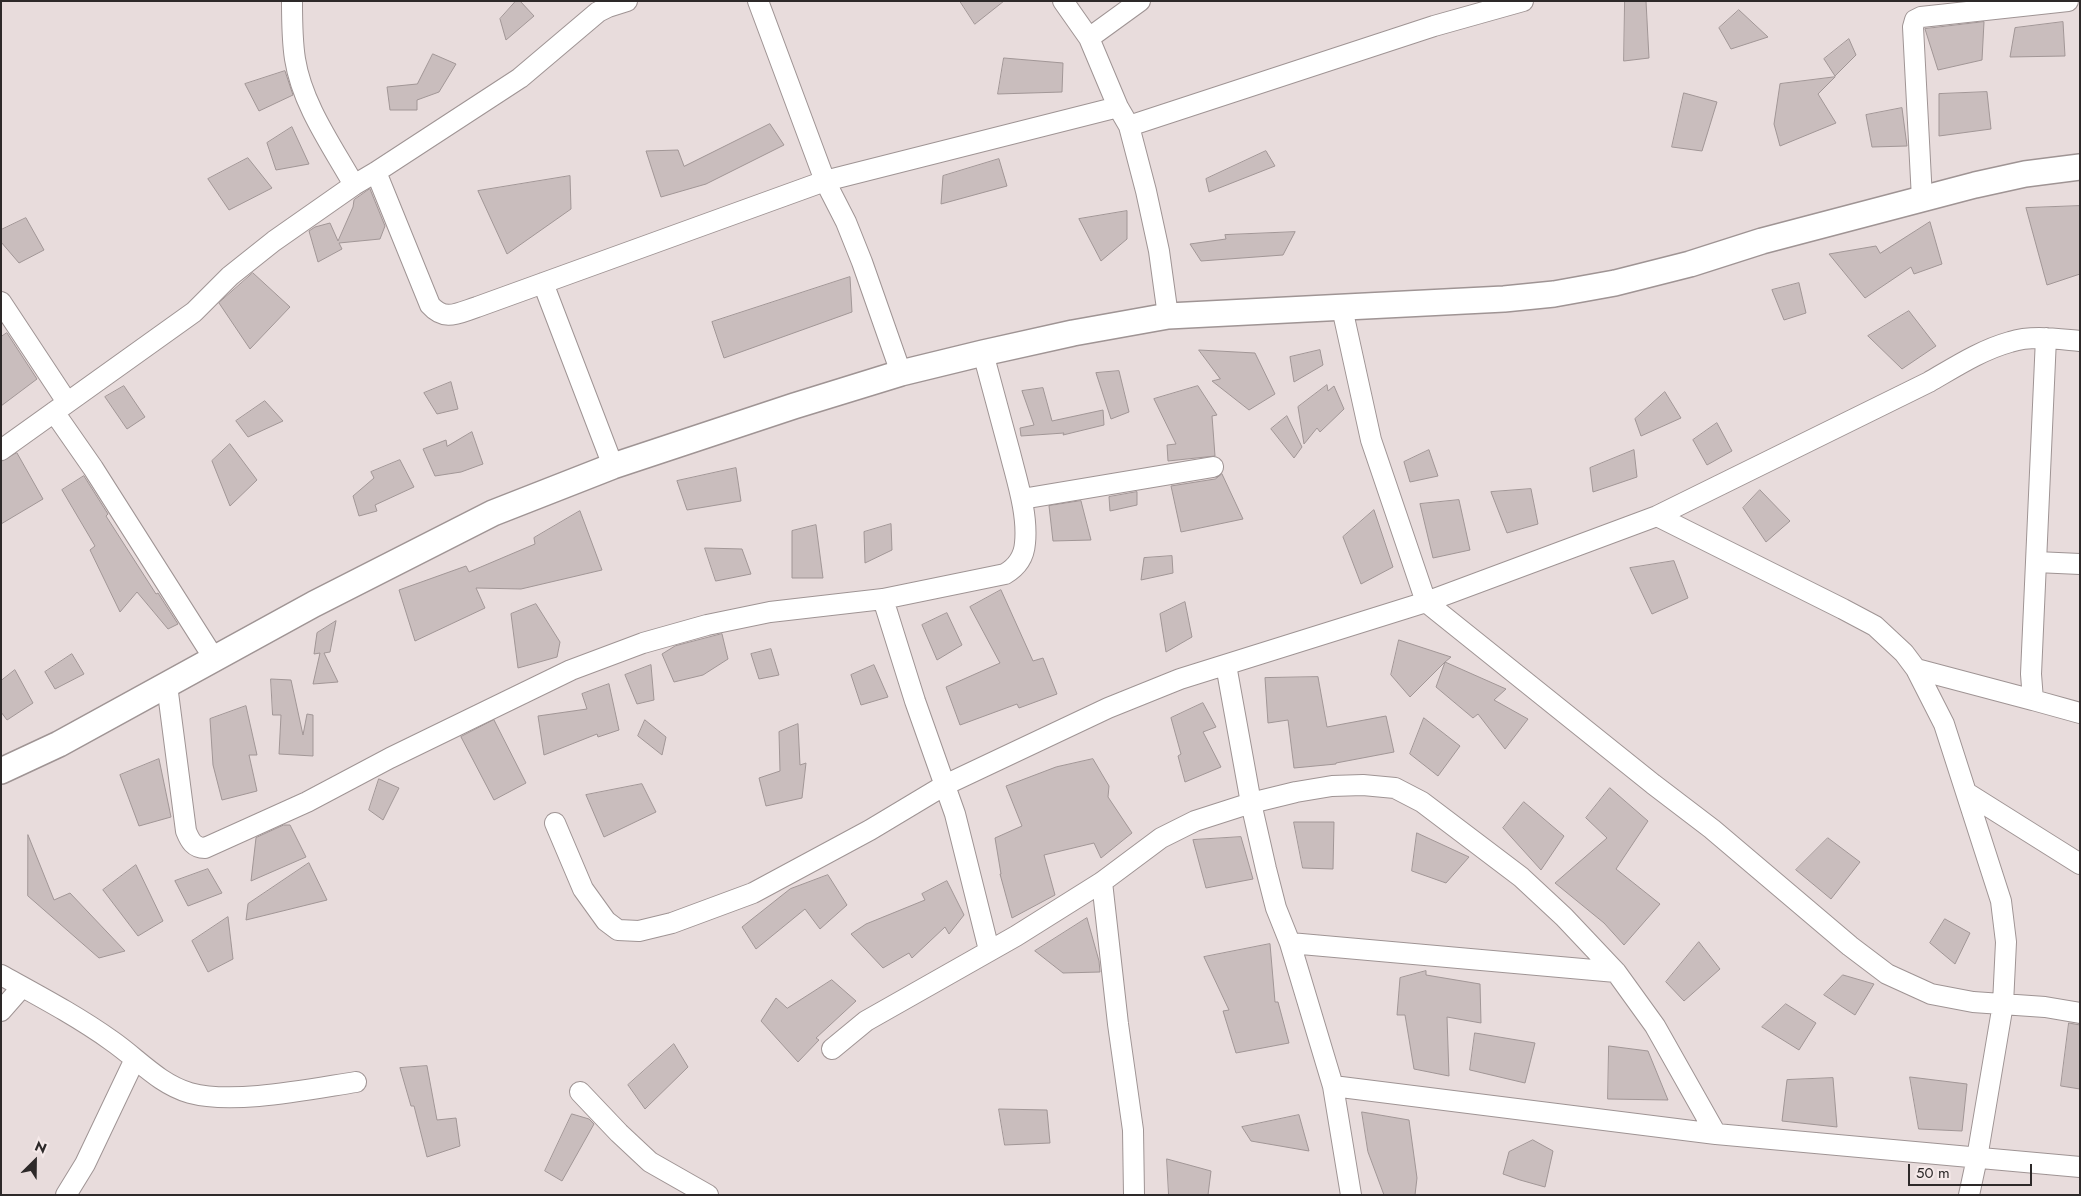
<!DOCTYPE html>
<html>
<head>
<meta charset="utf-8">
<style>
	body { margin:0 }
	#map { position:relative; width:2081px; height:1196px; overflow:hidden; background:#e8dcdc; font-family:Jost,sans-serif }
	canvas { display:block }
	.frame { position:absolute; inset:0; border:2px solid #2d2929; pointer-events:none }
	.north { position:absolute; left:10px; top:1136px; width:50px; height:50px; -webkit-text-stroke:4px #f5e9e9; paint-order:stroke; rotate:23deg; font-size:14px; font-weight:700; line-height:20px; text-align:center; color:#2d2929 }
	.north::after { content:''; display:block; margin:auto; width:18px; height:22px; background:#2d2929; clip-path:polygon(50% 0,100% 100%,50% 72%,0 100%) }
	.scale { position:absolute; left:1908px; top:1164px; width:124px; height:22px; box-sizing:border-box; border:2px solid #2d2929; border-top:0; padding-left:6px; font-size:15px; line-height:18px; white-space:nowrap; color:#2d2929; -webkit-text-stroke:4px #f5e9e9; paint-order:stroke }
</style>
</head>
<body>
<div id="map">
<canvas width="2081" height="1196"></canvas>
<div class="frame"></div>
<div class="north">N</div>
<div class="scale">50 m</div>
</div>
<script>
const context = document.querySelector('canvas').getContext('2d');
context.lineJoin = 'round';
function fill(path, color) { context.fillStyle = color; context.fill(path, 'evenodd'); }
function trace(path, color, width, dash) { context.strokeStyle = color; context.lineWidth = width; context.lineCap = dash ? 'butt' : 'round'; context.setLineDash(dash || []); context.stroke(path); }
const building = new Path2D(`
	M 516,1 L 520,1 L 534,16 L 506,40 L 500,19 Z
	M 960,1 L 1004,1 L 975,24 Z
	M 1625,1 L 1646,1 L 1649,58 L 1624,61 Z
	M 1739,10 L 1768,37 L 1731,49 L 1719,28 Z
	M 1984,22 L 1982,60 L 1938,70 L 1925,29 Z
	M 2063,22 L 2065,56 L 2010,57 L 2015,28 Z
	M 1849,39 L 1856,55 L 1835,76 L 1824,59 Z
	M 433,54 L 456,64 L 439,92 L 417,100 L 417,110 L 390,110 L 387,87 L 417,84 Z
	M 1004,58 L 1063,63 L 1062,92 L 998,94 Z
	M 285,71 L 293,95 L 259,111 L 245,84 Z
	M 1835,77 L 1818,94 L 1836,123 L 1780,146 L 1774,124 L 1780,84 Z
	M 1987,92 L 1991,129 L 1939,136 L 1939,94 Z
	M 1684,93 L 1717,102 L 1702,151 L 1672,147 Z
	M 1902,108 L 1907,146 L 1872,147 L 1866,115 Z
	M 770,124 L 784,145 L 706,184 L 661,197 L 646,151 L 678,150 L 684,166 Z
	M 292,127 L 309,164 L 276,170 L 267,143 Z
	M 1266,151 L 1275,166 L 1209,192 L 1206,179 Z
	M 248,158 L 272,188 L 229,210 L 208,179 Z
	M 999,159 L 1007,186 L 941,204 L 943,176 Z
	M 570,176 L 571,209 L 507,254 L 478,191 Z
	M 370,189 L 385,226 L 380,239 L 339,243 L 342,249 L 318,262 L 309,231 L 315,227 L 330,223 L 338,241 L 353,207 L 354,200 Z
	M 2080,206 L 2080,274 L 2047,285 L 2026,208 Z
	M 1127,211 L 1127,239 L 1101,261 L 1079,219 Z
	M 26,218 L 44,250 L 19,263 L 1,242 L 1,230 Z
	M 1930,222 L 1942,264 L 1914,274 L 1911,267 L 1865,298 L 1829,254 L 1876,246 L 1880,253 Z
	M 1295,232 L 1283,255 L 1201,261 L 1190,244 L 1226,239 L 1225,235 Z
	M 253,273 L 290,307 L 250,349 L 219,303 Z
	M 850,277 L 852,312 L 724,358 L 712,322 Z
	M 1799,283 L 1806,313 L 1784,320 L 1772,290 Z
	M 1909,311 L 1936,346 L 1902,369 L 1868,336 Z
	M 7,333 L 37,379 L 1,406 L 1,337 Z
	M 1199,350 L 1255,353 L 1275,394 L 1249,410 L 1212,381 L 1220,379 Z
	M 1320,350 L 1323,365 L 1294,382 L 1290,357 Z
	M 1119,371 L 1129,412 L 1111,419 L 1096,373 Z
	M 451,382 L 458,409 L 437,414 L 424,393 Z
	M 1327,385 L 1328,391 L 1334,386 L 1344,409 L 1320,432 L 1317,428 L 1304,444 L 1298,407 Z
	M 124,386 L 145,417 L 127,429 L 105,397 Z
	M 1198,386 L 1217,415 L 1212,416 L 1215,456 L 1168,461 L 1167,445 L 1176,444 L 1154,399 Z
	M 1043,388 L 1052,421 L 1103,410 L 1104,425 L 1063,435 L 1064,433 L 1021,436 L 1020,428 L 1034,425 L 1022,391 Z
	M 1665,392 L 1681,418 L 1641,436 L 1635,419 Z
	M 265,401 L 283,421 L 248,437 L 236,421 Z
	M 1287,416 L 1302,447 L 1294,458 L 1271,429 Z
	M 1717,423 L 1732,451 L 1707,465 L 1693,440 Z
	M 472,432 L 483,464 L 461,472 L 435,476 L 423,449 L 446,440 L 447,446 Z
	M 230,444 L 257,480 L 230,506 L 212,461 Z
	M 1429,450 L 1438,476 L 1410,482 L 1404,462 Z
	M 1634,450 L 1637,477 L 1593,492 L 1590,468 Z
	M 17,453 L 43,499 L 1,524 L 1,462 Z
	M 400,460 L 414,487 L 375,505 L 377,511 L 359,516 L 353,496 L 374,478 L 371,472 Z
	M 736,468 L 741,501 L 687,510 L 677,481 Z
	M 1222,474 L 1243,519 L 1181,532 L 1171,486 L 1215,479 Z
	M 84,476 L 108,514 L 106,516 L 156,594 L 158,593 L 178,624 L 168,629 L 137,592 L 120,612 L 90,550 L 95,546 L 62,490 Z
	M 1531,489 L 1538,524 L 1507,533 L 1491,492 Z
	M 1760,490 L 1790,521 L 1766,542 L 1743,508 Z
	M 1137,492 L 1137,505 L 1110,511 L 1109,497 Z
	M 1459,500 L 1470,550 L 1433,558 L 1420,504 Z
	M 1081,501 L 1091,540 L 1053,541 L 1049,506 Z
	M 1374,510 L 1393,567 L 1361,584 L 1343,537 Z
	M 580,511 L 602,570 L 521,589 L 476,588 L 485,608 L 415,641 L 399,590 L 466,566 L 469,572 L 535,544 L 534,538 Z
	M 891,524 L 892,550 L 865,563 L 864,532 Z
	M 816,525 L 823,578 L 792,578 L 792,531 Z
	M 705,548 L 742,549 L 751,574 L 716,581 Z
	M 1172,556 L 1173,573 L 1141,580 L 1144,558 Z
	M 1674,561 L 1688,598 L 1652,614 L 1630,568 Z
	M 1001,590 L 1033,661 L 1043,658 L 1057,694 L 1019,708 L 1017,704 L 960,725 L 946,687 L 1000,663 L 970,607 Z
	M 1185,602 L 1192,637 L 1166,652 L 1160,614 Z
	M 536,604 L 560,642 L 557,657 L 518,668 L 511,614 Z
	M 947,613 L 962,645 L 937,660 L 922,625 Z
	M 336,621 L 330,652 L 324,653 L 338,682 L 313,684 L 320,653 L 314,654 L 317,633 Z
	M 722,634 L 728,659 L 703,675 L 674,682 L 662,654 L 675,646 Z
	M 1399,640 L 1451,657 L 1445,662 L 1506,689 L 1494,700 L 1528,719 L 1505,749 L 1478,714 L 1473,718 L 1436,687 L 1445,662 L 1410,697 L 1391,675 Z
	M 771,649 L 779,675 L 759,679 L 751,654 Z
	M 72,654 L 84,674 L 55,689 L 45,672 Z
	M 651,665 L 654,700 L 637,704 L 625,675 Z
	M 874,665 L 888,697 L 861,705 L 851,675 Z
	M 15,670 L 33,703 L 7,720 L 1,712 L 1,681 Z
	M 1318,677 L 1327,727 L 1386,716 L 1394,752 L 1336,763 L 1336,764 L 1294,768 L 1288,720 L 1268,723 L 1265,678 Z
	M 271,679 L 291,680 L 303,735 L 307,714 L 313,715 L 313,756 L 279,754 L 281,715 L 273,715 Z
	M 609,684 L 619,730 L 598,737 L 597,734 L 544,755 L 538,716 L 587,709 L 582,694 Z
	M 1203,703 L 1216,727 L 1203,732 L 1221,767 L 1185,782 L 1178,756 L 1181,754 L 1171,718 Z
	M 246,706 L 257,755 L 249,755 L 257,791 L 222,800 L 213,765 L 210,719 Z
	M 1424,718 L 1460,746 L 1438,776 L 1410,754 Z
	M 494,720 L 526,783 L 494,800 L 461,737 Z
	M 645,720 L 666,737 L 662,755 L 638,736 Z
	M 798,724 L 800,765 L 806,763 L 802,798 L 766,806 L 759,778 L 780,771 L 779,732 Z
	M 159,759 L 171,817 L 139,826 L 120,775 Z
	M 1093,759 L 1109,786 L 1108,797 L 1132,833 L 1101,858 L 1094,843 L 1044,855 L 1055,895 L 1012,918 L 1000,874 L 1001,874 L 995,838 L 1022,826 L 1006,786 L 1056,767 Z
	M 379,779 L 399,788 L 383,820 L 369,810 Z
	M 642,784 L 656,812 L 604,837 L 586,795 Z
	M 1610,788 L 1648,821 L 1616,869 L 1660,904 L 1624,945 L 1604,923 L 1555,883 L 1607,838 L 1586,818 Z
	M 1524,802 L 1564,836 L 1541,870 L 1503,828 Z
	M 1294,822 L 1334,822 L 1333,869 L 1303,868 Z
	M 284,825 L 290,825 L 306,857 L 251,881 L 256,838 Z
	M 1417,833 L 1469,857 L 1446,883 L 1412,871 Z
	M 28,835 L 54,900 L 70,893 L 125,951 L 99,958 L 28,896 Z
	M 1241,837 L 1253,879 L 1206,888 L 1193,840 Z
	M 1828,838 L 1860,862 L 1831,899 L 1796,870 Z
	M 309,863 L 327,900 L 246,920 L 248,904 Z
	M 136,865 L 163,921 L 138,936 L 103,890 Z
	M 208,869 L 222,893 L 188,906 L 175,881 Z
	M 828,875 L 847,905 L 820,929 L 805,909 L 756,949 L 742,927 L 790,889 Z
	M 947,881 L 964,915 L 949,934 L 945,927 L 912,958 L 909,953 L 883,968 L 851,934 L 866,924 L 925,900 L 922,894 Z
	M 228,917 L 233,959 L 208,972 L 192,941 Z
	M 1087,918 L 1099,961 L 1100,972 L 1063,973 L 1035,951 Z
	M 1945,919 L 1970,933 L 1955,964 L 1930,943 Z
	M 1699,942 L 1720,969 L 1684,1001 L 1666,982 Z
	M 1270,944 L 1275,1002 L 1278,1002 L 1289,1043 L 1236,1053 L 1223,1011 L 1229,1010 L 1204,957 Z
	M 1426,971 L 1426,975 L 1480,984 L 1481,1023 L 1447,1017 L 1449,1076 L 1414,1069 L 1405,1015 L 1397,1015 L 1400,978 Z
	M 1843,975 L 1874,984 L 1855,1015 L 1824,995 Z
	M 832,980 L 856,1001 L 816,1038 L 819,1040 L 798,1062 L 761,1021 L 776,998 L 787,1008 Z
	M 1786,1004 L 1816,1023 L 1799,1050 L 1762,1027 Z
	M 2069,1023 L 2080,1025 L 2080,1089 L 2061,1086 Z
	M 1475,1033 L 1535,1043 L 1525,1083 L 1470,1070 Z
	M 674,1044 L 688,1067 L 645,1109 L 628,1085 Z
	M 1609,1046 L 1648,1051 L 1668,1100 L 1608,1099 Z
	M 427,1066 L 437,1120 L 456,1118 L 460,1146 L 427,1157 L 414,1106 L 411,1106 L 400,1068 Z
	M 1910,1077 L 1967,1084 L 1962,1131 L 1919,1129 Z
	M 1833,1078 L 1837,1127 L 1782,1121 L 1787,1080 Z
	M 999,1109 L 1047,1110 L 1050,1143 L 1005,1145 Z
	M 1362,1112 L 1409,1120 L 1417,1178 L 1415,1195 L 1384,1195 L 1368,1152 Z
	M 572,1114 L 589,1119 L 594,1124 L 562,1181 L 545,1171 Z
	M 1299,1115 L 1309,1151 L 1251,1141 L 1242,1127 Z
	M 1533,1140 L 1553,1151 L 1545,1187 L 1520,1180 L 1503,1174 L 1509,1152 Z
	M 1167,1159 L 1211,1171 L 1208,1195 L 1169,1195 Z`);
const minor = new Path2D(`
	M 292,1 C 292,20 292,40 295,59 C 302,104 332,146 354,185
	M 758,1 L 825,181 L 846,222 L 862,262 L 901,373
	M 1063,1 L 1089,38 L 1118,107 L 1129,126 L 1146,191 L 1159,251 L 1168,316
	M 1089,38 L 1140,1
	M 1129,126 L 1434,26 L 1523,1
	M 376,172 L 430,305 C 445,322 458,313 477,307 L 825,181 L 1118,107
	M 1922,199 L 1913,27 L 1915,20 L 1921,17 L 2068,1
	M 543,283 L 613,466
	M 1,302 L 67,402
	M 1342,308 L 1371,440 L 1426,602 L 1653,784 L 1712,829 L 1850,946 L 1887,974 L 1931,994 L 1973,1002 L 2045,1007 L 2080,1013
	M 2046,338 L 2031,674 L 2033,700 L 2080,713
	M 54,412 L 93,468 L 215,660
	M 1,450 L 194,312 L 230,276 L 274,241 L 354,185 L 376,172 L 520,78 L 598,12 L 608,7 L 627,1
	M 1022,499 L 1213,467
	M 1657,516 L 1843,609 L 1875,626 L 1904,653 L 1916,669 L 1944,724 L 2001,901 L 2006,942 L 2003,1004 L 1977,1158 L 1969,1195
	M 2036,562 L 2080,564
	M 883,599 L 915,701 L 955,814 L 989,950
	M 1226,665 L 1251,803 L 1266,869 L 1276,908 L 1290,943 L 1333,1086 L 1351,1195
	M 1916,669 L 2033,700
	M 167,685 L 186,831 C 190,841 194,848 205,848 L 307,802 L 390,758 L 571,670 L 643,643 L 707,625 L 770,612 L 883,599 L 1005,574 C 1017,567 1024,557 1025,543 C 1028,514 1017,481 1010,453 C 1001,419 992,386 983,353
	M 1967,793 L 2080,864
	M 555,823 L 583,889 L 606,921 L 618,930 L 639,931 L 672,923 L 753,893 L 870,830 L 945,785 L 1108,708 L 1180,679 L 1426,602 L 1657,516 L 1929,382 C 1955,367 1981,350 2010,342 C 2032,335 2057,339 2080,341
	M 1102,882 L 1118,1024 L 1133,1130 L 1134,1195
	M 1290,943 L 1616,972
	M 1,975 C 39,996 77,1016 112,1041 C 138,1059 159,1084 190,1093 C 234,1105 310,1089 356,1082
	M 1,1011 L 22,987
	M 832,1049 L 866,1021 L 1016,936 L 1102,882 L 1161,838 L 1195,821 L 1251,803 L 1296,792 L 1332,786 L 1363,785 L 1395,788 L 1422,802 L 1521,877 L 1564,917 L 1616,972 L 1655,1026 L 1716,1134
	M 1333,1086 L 1716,1134 L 2080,1167
	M 580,1092 L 619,1133 L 650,1162 L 708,1195
	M 66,1195 L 85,1164 L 135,1059`);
const major = new Path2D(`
	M 1,771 L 59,744 L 314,604 L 493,513 L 613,466 L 794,406 L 901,373 L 983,353 L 1073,333 L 1168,316 L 1504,299 L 1554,294 L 1615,283 L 1690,264 L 1762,241 L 1975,185 L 2025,174 L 2080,167`);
fill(building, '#c9bdbd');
trace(building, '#a19696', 1);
trace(minor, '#9f9494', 22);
trace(major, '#9f9494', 28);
trace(minor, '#fff', 20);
trace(major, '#fff', 25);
</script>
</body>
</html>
